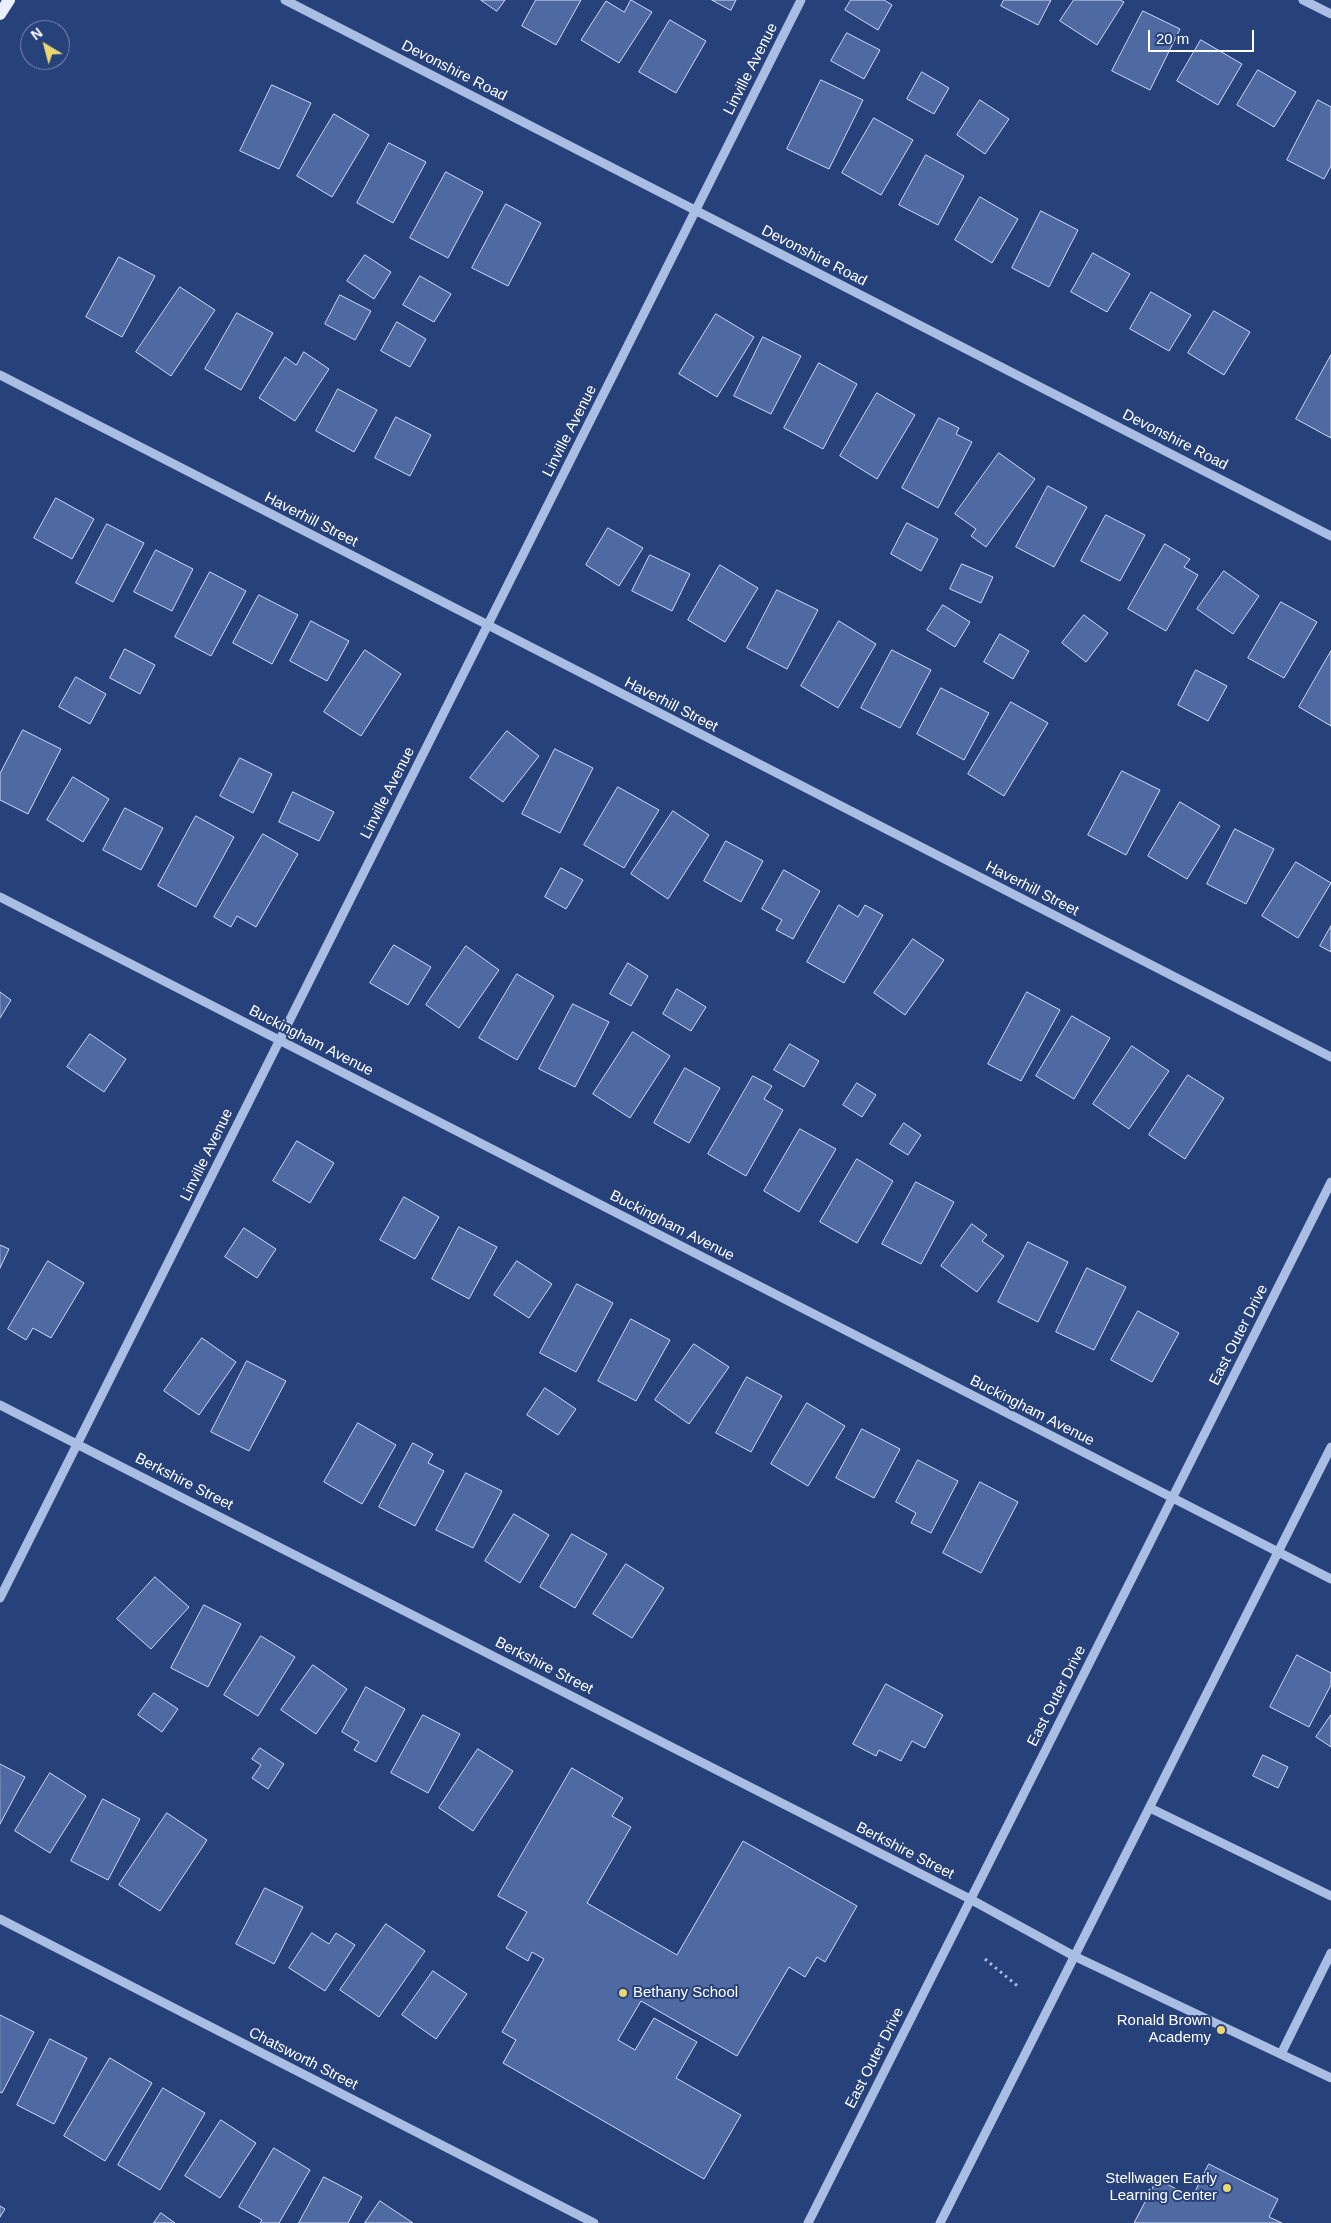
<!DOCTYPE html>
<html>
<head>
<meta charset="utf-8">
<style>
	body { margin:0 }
	#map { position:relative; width:1331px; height:2223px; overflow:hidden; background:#27417a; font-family:Arial,sans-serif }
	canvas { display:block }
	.north { position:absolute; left:20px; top:20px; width:50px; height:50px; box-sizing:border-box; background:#27417a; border:1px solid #7d8daf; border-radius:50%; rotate:323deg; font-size:14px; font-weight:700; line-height:20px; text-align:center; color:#fff }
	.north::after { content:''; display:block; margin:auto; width:18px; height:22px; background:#ebd770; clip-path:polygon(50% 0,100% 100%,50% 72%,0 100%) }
	.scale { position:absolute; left:1148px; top:30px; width:106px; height:22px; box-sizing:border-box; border:2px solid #fff; border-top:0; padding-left:6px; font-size:15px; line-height:18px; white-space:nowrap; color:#fff; -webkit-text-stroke:4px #27417a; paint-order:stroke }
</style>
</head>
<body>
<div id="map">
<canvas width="1331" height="2223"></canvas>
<div class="north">N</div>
<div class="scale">20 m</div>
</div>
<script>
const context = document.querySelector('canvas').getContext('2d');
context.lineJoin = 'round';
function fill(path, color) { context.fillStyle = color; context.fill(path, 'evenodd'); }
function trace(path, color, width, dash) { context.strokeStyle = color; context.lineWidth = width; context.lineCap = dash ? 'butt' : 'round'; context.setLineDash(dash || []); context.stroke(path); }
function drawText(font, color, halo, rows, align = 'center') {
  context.font = font + ' Arial,sans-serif'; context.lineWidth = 4; context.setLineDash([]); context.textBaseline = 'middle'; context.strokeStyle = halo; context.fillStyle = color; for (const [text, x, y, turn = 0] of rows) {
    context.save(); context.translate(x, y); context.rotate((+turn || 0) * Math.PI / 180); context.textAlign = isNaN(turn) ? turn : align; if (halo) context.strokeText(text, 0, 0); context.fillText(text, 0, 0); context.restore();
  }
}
const building = new Path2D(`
	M 481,0 L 505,0 L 497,11 Z
	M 536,0 L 581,0 L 556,45 L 522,26 Z
	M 631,0 L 652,12 L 619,63 L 581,40 L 606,1 L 624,12 Z
	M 712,0 L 736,0 L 731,10 Z
	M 851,0 L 884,0 L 892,5 L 878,30 L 845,10 Z
	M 1004,0 L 1051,0 L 1038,25 L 1001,6 Z
	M 1074,0 L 1120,0 L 1124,2 L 1097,45 L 1060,21 Z
	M 1143,11 L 1180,29 L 1150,90 L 1112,71 Z
	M 670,20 L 706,41 L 676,93 L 639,72 Z
	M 847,33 L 880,50 L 864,79 L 831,61 Z
	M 1201,40 L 1242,64 L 1218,105 L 1177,81 Z
	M 1258,70 L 1296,92 L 1274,127 L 1237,105 Z
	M 922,72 L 949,88 L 934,114 L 907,99 Z
	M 821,80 L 863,100 L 829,169 L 787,149 Z
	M 272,85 L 311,103 L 279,169 L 240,151 Z
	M 980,100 L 1009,119 L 985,154 L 957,135 Z
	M 1318,100 L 1331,107 L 1331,166 L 1324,179 L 1287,160 Z
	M 334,114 L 369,135 L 332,197 L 297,176 Z
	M 874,118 L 913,140 L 881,195 L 842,173 Z
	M 389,143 L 426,162 L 393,223 L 357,203 Z
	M 926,155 L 964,176 L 938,225 L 899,205 Z
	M 446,172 L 483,192 L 448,258 L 410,238 Z
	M 980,197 L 1018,219 L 992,263 L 955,240 Z
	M 506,204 L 541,223 L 508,286 L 472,268 Z
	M 1041,211 L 1078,230 L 1049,287 L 1012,268 Z
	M 1093,253 L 1130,274 L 1107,312 L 1071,292 Z
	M 365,255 L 391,272 L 374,299 L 347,281 Z
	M 119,257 L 155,276 L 122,337 L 86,317 Z
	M 420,276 L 451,294 L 434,322 L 403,305 Z
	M 180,287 L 215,310 L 171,376 L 136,352 Z
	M 1151,292 L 1191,315 L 1169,351 L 1130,329 Z
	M 340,295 L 371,311 L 355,340 L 325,324 Z
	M 1214,311 L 1250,332 L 1224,375 L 1188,353 Z
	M 237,313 L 273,333 L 241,390 L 205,369 Z
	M 716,314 L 754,337 L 717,397 L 679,374 Z
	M 397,322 L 426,339 L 410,367 L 381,351 Z
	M 763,337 L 801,356 L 771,414 L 734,396 Z
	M 304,352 L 329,369 L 295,421 L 259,398 L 285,357 L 296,365 Z
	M 1331,355 L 1331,438 L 1296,419 Z
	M 819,363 L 857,384 L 823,449 L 784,428 Z
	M 338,389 L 377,410 L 354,452 L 316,431 Z
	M 877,393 L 915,415 L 877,479 L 840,456 Z
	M 396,417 L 431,435 L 410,476 L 375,458 Z
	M 939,418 L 959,428 L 956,434 L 972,442 L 938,508 L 902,488 Z
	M 999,453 L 1035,479 L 986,547 L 971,536 L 976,529 L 955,514 Z
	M 1048,486 L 1087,507 L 1054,567 L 1016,547 Z
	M 56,498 L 94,519 L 72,559 L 34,538 Z
	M 1106,515 L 1145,535 L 1120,581 L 1081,561 Z
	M 907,523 L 938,539 L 921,571 L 891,554 Z
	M 107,524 L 144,543 L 113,602 L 76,583 Z
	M 608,528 L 643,548 L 619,586 L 586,565 Z
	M 1165,544 L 1190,559 L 1184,567 L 1198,575 L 1166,631 L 1128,609 Z
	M 156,550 L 193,569 L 172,611 L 134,592 Z
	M 650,555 L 690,574 L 672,611 L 632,591 Z
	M 962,564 L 993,577 L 981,603 L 950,589 Z
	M 720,565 L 758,588 L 725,642 L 688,620 Z
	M 1224,571 L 1259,596 L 1233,634 L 1197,609 Z
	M 210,572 L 246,591 L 211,656 L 175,637 Z
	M 777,590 L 818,610 L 787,669 L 747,648 Z
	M 259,595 L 298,615 L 272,664 L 233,643 Z
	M 1281,602 L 1317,622 L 1284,678 L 1248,658 Z
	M 943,605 L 970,622 L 955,647 L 927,630 Z
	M 1084,615 L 1108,633 L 1086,662 L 1062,643 Z
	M 311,621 L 349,641 L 327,681 L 290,661 Z
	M 839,621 L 876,644 L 838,708 L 801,686 Z
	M 1000,634 L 1029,651 L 1013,679 L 984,662 Z
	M 125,649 L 155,665 L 140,694 L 110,678 Z
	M 365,650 L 401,674 L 361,736 L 324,712 Z
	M 892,650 L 931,670 L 900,728 L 861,708 Z
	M 1331,651 L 1331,726 L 1299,707 Z
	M 1196,670 L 1227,686 L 1208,721 L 1178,705 Z
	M 76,677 L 106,694 L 90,724 L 59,707 Z
	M 941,688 L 989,713 L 964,760 L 917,734 Z
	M 1011,702 L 1048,723 L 1004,796 L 968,774 Z
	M 23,730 L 61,749 L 28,814 L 0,800 L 0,774 Z
	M 507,731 L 539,756 L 503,802 L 470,778 Z
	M 555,749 L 593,768 L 560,833 L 522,814 Z
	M 240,758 L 272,774 L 253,813 L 220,796 Z
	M 1122,771 L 1160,790 L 1126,855 L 1088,835 Z
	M 73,777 L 109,799 L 83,842 L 47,820 Z
	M 618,787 L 659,810 L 624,868 L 584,845 Z
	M 293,792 L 334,812 L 319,841 L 279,822 Z
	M 1180,802 L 1220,826 L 1187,879 L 1148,856 Z
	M 125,808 L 163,828 L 141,870 L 103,850 Z
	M 673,811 L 709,835 L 668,899 L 631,874 Z
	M 196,816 L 234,837 L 196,907 L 158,886 Z
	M 1235,829 L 1274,849 L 1246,904 L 1207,884 Z
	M 263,834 L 298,854 L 256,927 L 237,916 L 231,927 L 214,917 Z
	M 726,841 L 763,861 L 741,902 L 704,881 Z
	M 1296,862 L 1331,883 L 1298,938 L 1262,916 Z
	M 561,868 L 583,880 L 566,909 L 545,897 Z
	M 784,870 L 820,891 L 793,939 L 776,930 L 782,920 L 762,909 Z
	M 839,905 L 858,917 L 865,905 L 883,915 L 844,983 L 807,962 Z
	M 1331,926 L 1331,952 L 1320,946 Z
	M 913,939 L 944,960 L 905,1015 L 874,993 Z
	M 394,945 L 431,967 L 408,1005 L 370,983 Z
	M 466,946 L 499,970 L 459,1028 L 426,1005 Z
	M 628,963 L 648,976 L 631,1006 L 610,994 Z
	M 517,974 L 554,996 L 517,1060 L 479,1038 Z
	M 677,989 L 706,1007 L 691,1031 L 663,1014 Z
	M 0,992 L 11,1000 L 0,1018 Z
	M 1027,992 L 1060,1010 L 1021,1081 L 988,1064 Z
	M 573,1004 L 609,1022 L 575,1087 L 539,1069 Z
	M 1072,1016 L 1110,1038 L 1074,1099 L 1036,1076 Z
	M 633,1032 L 670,1056 L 630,1118 L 593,1094 Z
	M 90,1034 L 126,1059 L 104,1092 L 67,1067 Z
	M 790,1044 L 819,1061 L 804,1087 L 774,1070 Z
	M 1132,1046 L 1169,1071 L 1129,1129 L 1093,1104 Z
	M 685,1068 L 720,1088 L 689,1143 L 654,1123 Z
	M 1188,1075 L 1224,1098 L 1185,1159 L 1149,1135 Z
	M 753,1076 L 772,1086 L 764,1099 L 783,1110 L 746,1176 L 708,1154 Z
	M 857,1083 L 876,1095 L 862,1117 L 843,1105 Z
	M 904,1123 L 921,1135 L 908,1155 L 890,1144 Z
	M 800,1129 L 836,1149 L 799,1212 L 764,1191 Z
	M 297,1141 L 334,1163 L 310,1203 L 273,1181 Z
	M 857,1159 L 893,1181 L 857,1243 L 820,1222 Z
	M 916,1182 L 954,1202 L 921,1264 L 882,1244 Z
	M 404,1197 L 439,1217 L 415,1259 L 380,1240 Z
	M 972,1224 L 987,1235 L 982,1241 L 1004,1256 L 977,1292 L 941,1266 Z
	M 459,1227 L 497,1247 L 469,1299 L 432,1279 Z
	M 244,1228 L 276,1249 L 257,1278 L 225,1257 Z
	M 1028,1242 L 1068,1262 L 1038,1322 L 998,1302 Z
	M 0,1245 L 9,1249 L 0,1268 Z
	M 48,1261 L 84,1283 L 51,1338 L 33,1328 L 26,1340 L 8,1329 Z
	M 517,1261 L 552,1284 L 529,1318 L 494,1295 Z
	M 1087,1268 L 1126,1287 L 1094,1350 L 1056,1332 Z
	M 577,1284 L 613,1303 L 576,1372 L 540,1353 Z
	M 1138,1311 L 1179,1333 L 1152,1382 L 1111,1360 Z
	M 631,1319 L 670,1340 L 636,1401 L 598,1381 Z
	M 202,1338 L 236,1362 L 199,1415 L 164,1391 Z
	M 694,1344 L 729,1367 L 689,1424 L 655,1400 Z
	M 247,1361 L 286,1381 L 249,1451 L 211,1432 Z
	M 747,1377 L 782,1396 L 751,1452 L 716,1433 Z
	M 545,1388 L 576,1409 L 558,1435 L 527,1415 Z
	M 807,1403 L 845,1426 L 808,1486 L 771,1464 Z
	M 358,1423 L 396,1445 L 362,1504 L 324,1482 Z
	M 862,1429 L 900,1449 L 874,1498 L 836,1478 Z
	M 413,1443 L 433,1454 L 428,1463 L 444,1471 L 415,1526 L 379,1507 Z
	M 918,1460 L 958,1481 L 931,1533 L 911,1523 L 916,1513 L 896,1502 Z
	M 466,1473 L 502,1491 L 473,1548 L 436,1530 Z
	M 980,1482 L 1018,1502 L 981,1573 L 943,1553 Z
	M 514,1514 L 549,1535 L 520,1583 L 485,1561 Z
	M 572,1534 L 607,1554 L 575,1608 L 540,1587 Z
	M 626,1564 L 664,1588 L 632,1638 L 593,1614 Z
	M 155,1577 L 189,1607 L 151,1649 L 117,1619 Z
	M 204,1605 L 241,1624 L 208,1687 L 171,1668 Z
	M 261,1636 L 295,1657 L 258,1716 L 224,1695 Z
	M 1297,1655 L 1331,1673 L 1331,1685 L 1309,1727 L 1270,1707 Z
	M 313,1665 L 347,1689 L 316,1734 L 281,1710 Z
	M 886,1684 L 943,1715 L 925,1748 L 912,1741 L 901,1761 L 879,1750 L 876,1756 L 853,1744 Z
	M 366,1687 L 405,1709 L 376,1762 L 354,1750 L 359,1742 L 342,1732 Z
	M 154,1693 L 178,1709 L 162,1732 L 138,1715 Z
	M 423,1715 L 460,1734 L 428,1793 L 391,1773 Z
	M 1331,1715 L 1331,1747 L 1316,1737 Z
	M 260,1748 L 284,1764 L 268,1789 L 252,1778 L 261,1765 L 252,1759 Z
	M 478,1749 L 513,1771 L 473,1831 L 439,1808 Z
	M 1263,1755 L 1288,1767 L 1278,1788 L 1253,1776 Z
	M 0,1764 L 25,1777 L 0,1824 Z
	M 572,1768 L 623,1798 L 612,1816 L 631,1827 L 587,1903 L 677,1955 L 743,1841 L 857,1906 L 825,1962 L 817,1957 L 805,1977 L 789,1967 L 737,2056 L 641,2001 L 618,2040 L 635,2050 L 654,2018 L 697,2042 L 676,2078 L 741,2115 L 704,2179 L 503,2063 L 516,2040 L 502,2032 L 544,1959 L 532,1952 L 528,1961 L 506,1948 L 527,1912 L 498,1896 Z
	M 50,1773 L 86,1796 L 50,1853 L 15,1831 Z
	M 103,1799 L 140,1819 L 108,1880 L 71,1861 Z
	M 167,1813 L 207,1840 L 160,1911 L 119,1885 Z
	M 265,1888 L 303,1907 L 274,1964 L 236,1944 Z
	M 386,1924 L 425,1951 L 379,2017 L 340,1990 Z
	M 312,1933 L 329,1944 L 336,1933 L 355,1945 L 325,1991 L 289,1968 Z
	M 433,1971 L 467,1994 L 436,2039 L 402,2015 Z
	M 0,2015 L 34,2032 L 2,2093 L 0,2092 Z
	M 50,2039 L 87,2058 L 54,2124 L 17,2105 Z
	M 110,2058 L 152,2083 L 105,2161 L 64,2136 Z
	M 163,2088 L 205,2113 L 160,2190 L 118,2165 Z
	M 221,2120 L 256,2143 L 220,2198 L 185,2176 Z
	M 274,2148 L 310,2170 L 279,2223 L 260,2223 L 262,2220 L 239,2207 Z
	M 1209,2164 L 1278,2199 L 1269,2217 L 1282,2223 L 1134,2223 L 1157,2179 L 1192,2197 Z
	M 324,2177 L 362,2197 L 348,2223 L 299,2223 Z
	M 380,2201 L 413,2223 L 365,2223 Z
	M 0,2206 L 5,2209 L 0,2217 Z
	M 161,2213 L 175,2223 L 154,2223 Z`);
const path = new Path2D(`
	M 985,1959 L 1020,1988`);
const minor = new Path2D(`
	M 285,0 L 1331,536
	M 1303,0 L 1331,14
	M 0,375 L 1331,1057
	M 0,897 L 1331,1579
	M 0,1405 L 970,1899 L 1074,1956 L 1331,2078
	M 0,1598 L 801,0
	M 1150,1808 L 1331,1896
	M 0,1919 L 594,2223
	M 1281,2054 L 1331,1953
	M 808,2223 L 1331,1182
	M 940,2223 L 1331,1447`);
const major = new Path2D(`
	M 0,14 L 9,0`);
const markers = [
	[623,1993,5,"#ebd770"],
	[1221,2030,5,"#ebd770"],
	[1227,2188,5,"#ebd770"]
];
const streetNames = [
	["Linville Avenue",751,69,-63],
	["Devonshire Road",454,71,27],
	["Devonshire Road",814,256,27],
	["Linville Avenue",570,431,-63],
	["Devonshire Road",1175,440,27],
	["Haverhill Street",311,520,27],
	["Haverhill Street",671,705,27],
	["Linville Avenue",388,793,-63],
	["Haverhill Street",1032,889,27],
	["Buckingham Avenue",311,1041,27],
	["Linville Avenue",207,1155,-64],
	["Buckingham Avenue",672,1226,27],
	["East Outer Drive",1239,1335,-63],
	["Buckingham Avenue",1032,1411,27],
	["Berkshire Street",184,1482,27],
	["Berkshire Street",544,1666,27],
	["East Outer Drive",1057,1696,-63],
	["Berkshire Street",905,1851,27],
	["East Outer Drive",875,2058,-63],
	["Chatsworth Street",303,2059,27]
];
const poiNames = [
	["Bethany School",633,1993,"left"],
	["Ronald Brown",1211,2021],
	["Academy",1211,2038],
	["Stellwagen Early",1217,2179],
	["Learning Center",1217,2196]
];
fill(building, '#4f6aa3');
trace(building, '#cdd9f3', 1);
trace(path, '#aabde3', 3, [2.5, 4]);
trace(minor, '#aabde3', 9);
trace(major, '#eaeffc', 12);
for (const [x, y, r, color] of markers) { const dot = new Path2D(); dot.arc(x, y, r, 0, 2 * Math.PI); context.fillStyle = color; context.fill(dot); trace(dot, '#27417a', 2); }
drawText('15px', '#fff', '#27417a', streetNames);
drawText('15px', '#fff', '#27417a', poiNames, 'right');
</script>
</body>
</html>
